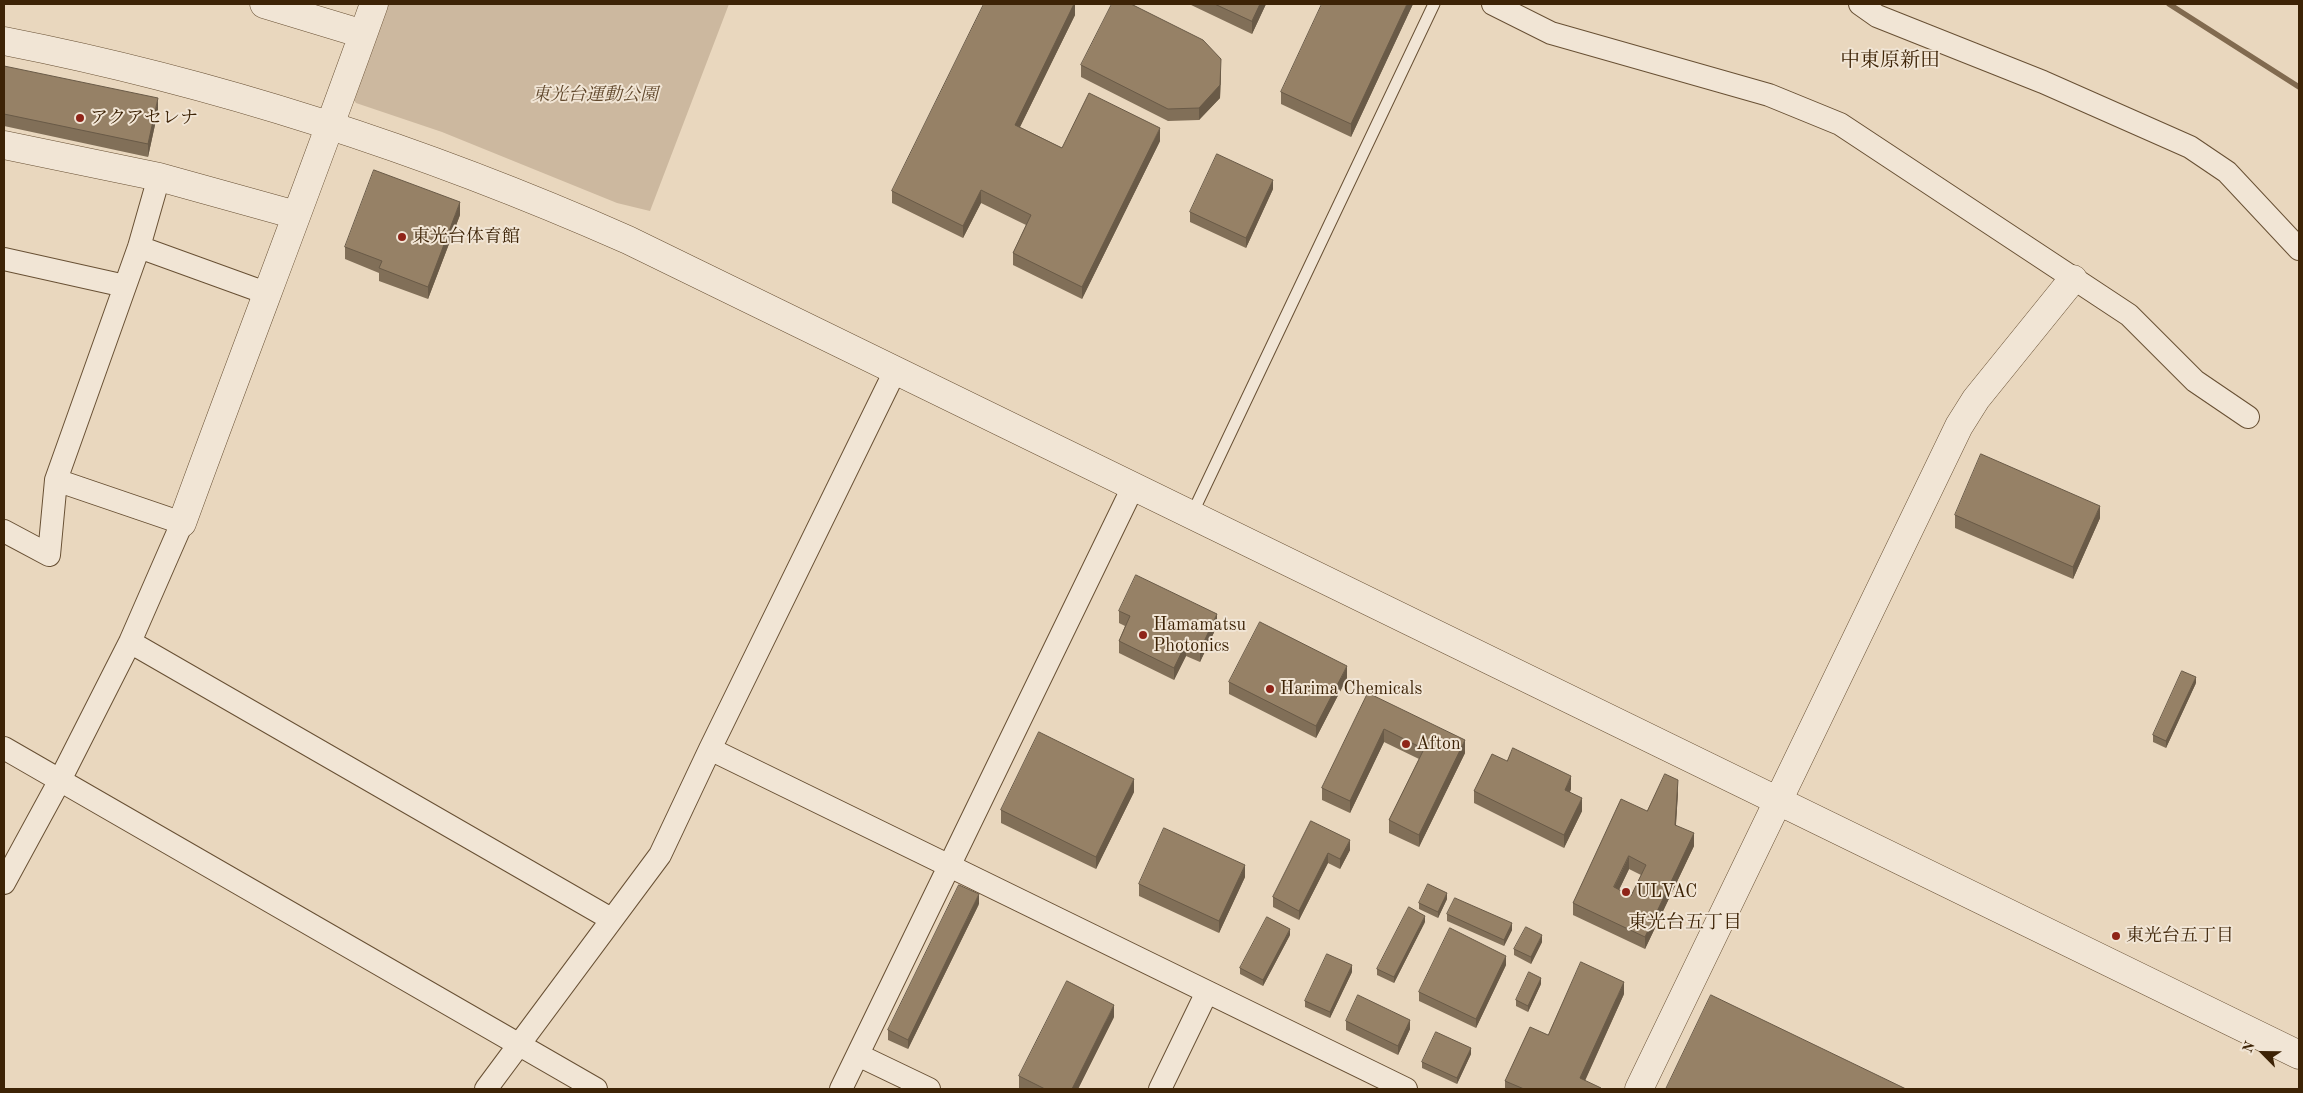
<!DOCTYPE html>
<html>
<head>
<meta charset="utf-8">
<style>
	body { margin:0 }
	#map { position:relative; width:2303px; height:1093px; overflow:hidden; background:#e9d7be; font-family:"Old Standard TT",serif }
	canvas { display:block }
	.frame { position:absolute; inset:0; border:5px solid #3d2306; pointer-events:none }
	.north { position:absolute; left:2238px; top:1028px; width:50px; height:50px; -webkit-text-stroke:4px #f1e5d5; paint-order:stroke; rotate:293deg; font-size:14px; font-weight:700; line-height:20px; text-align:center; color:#3d2306 }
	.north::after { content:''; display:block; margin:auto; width:18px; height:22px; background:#3d2306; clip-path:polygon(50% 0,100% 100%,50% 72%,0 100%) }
</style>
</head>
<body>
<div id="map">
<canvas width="2303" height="1093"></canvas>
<div class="frame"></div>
<div class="north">N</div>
</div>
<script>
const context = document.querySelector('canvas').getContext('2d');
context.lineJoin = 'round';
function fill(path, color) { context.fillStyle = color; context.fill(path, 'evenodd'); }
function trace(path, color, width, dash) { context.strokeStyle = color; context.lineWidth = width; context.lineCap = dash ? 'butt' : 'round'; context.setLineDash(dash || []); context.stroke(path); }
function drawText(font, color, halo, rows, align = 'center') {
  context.font = font + ' "Old Standard TT","Noto Serif JP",serif'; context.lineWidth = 4; context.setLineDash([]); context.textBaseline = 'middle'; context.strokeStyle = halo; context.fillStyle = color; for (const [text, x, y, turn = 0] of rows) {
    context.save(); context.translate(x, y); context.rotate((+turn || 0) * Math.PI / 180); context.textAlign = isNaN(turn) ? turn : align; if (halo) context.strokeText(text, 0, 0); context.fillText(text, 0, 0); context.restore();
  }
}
const green = new Path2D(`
	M 381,4 L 729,4 L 650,211 L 617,203 L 442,132 L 356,103 L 352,98 L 364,71 L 365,49 Z`);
const stream = new Path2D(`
	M 2169,4 L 2299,87`);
const service = new Path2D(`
	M 1192,514 L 1434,4`);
const minor = new Path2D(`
	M 1493,4 L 1551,33 L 1769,95 L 1840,124 L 2129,315 L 2195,381 L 2248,417
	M 1860,4 L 1877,16 L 2043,82 L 2190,147 L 2227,172 L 2299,249
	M 139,247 L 266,293
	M 4,259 L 125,286
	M 4,531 L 49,555 L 56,480 L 139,247 L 159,177
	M 130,642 L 611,919
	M 4,748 L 596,1089
	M 710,749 L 1406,1089
	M 4,883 L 60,780 L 130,642 L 182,523 L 56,480
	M 858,1055 L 929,1089
	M 486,1089 L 660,855 L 710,749 L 895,371
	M 841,1089 L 1133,487
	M 1160,1089 L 1207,992`);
const tertiary = new Path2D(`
	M 264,4 L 363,34
	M 4,41 C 219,83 427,151 628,240 L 2299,1055
	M 4,145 L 159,177 L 296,215
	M 182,523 C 245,350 312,178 374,4
	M 1639,1089 L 1959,426 L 1976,399 L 2073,279`);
const wall = new Path2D(`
	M 1075,4 L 1075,15 L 1020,127 L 1062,148 L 1160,141 L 1082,299 L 1013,265 L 1013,253 L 1026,225 L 981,203 L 963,238 L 892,203 L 892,191 Z
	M 1189,4 L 1266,4 L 1252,34 Z
	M 1413,4 L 1351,137 L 1281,104 L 1281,92 Z
	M 1081,65 L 1221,72 L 1220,98 L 1199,120 L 1168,121 L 1081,77 Z
	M 4,66 L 158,111 L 148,157 L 4,126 Z
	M 1273,189 L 1246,248 L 1190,222 L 1190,212 Z
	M 460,215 L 428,299 L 379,281 L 379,273 L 345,259 L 345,247 Z
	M 1955,515 L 2100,518 L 2073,579 L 1955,528 Z
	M 1119,611 L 1217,626 L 1200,662 L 1186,656 L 1174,680 L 1119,653 L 1119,641 L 1125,626 L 1119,623 Z
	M 1347,678 L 1316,738 L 1229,694 L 1229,682 Z
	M 2196,683 L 2166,748 L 2153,742 L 2153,735 Z
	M 1368,693 L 1465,753 L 1419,847 L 1389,833 L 1389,820 L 1419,759 L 1384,742 L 1350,813 L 1322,800 L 1322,788 Z
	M 1507,761 L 1571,789 L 1570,792 L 1582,811 L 1564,848 L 1474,803 L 1474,791 Z
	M 1134,792 L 1096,869 L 1001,823 L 1001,810 Z
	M 1678,792 L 1676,825 L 1694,846 L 1645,949 L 1573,915 L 1573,903 L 1647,811 ZM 1629,869 L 1641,875 L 1631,896 L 1619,890 Z
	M 1311,821 L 1350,850 L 1340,869 L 1328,863 L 1299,920 L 1273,907 L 1273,897 Z
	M 1245,877 L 1219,933 L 1139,896 L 1139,884 Z
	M 1447,899 L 1438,918 L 1419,909 L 1419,903 Z
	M 979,904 L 908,1049 L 888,1040 L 888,1030 Z
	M 1447,914 L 1512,930 L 1504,946 L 1447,921 Z
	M 1425,922 L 1394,983 L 1377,975 L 1377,969 Z
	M 1290,935 L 1263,986 L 1240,974 L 1240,968 Z
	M 1542,942 L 1531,964 L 1514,955 L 1514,949 Z
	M 1506,965 L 1476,1028 L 1419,1001 L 1419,992 Z
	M 1352,972 L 1330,1018 L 1305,1007 L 1305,1001 Z
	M 1541,984 L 1528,1012 L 1516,1006 L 1516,1000 Z
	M 1624,994 L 1585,1081 L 1601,1089 L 1505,1089 L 1505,1081 L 1548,1035 Z
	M 1114,1017 L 1078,1089 L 1021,1089 L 1019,1088 L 1019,1076 Z
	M 1346,1021 L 1410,1029 L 1398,1055 L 1346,1030 Z
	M 1471,1054 L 1457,1084 L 1422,1068 L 1422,1062 Z`);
const shadedWall = new Path2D(`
	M 1074,4 L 1075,4 L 1075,15 L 1015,137 L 1015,125 Z
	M 1260,4 L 1266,4 L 1252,34 L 1252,21 Z
	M 1407,4 L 1413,4 L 1351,137 L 1351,124 Z
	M 1221,72 L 1220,98 L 1199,120 L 1199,108 Z
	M 158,98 L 158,111 L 148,157 L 148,144 Z
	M 1160,128 L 1160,141 L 1082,299 L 1082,287 Z
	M 1273,180 L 1273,189 L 1246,248 L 1246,238 Z
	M 981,190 L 981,203 L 963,238 L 963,226 Z
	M 460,202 L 460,215 L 428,299 L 428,287 Z
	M 2100,506 L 2100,518 L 2073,579 L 2073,567 Z
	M 1217,614 L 1217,626 L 1200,662 L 1200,650 Z
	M 1186,643 L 1186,656 L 1174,680 L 1174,668 Z
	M 1347,666 L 1347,678 L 1316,738 L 1316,726 Z
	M 2196,677 L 2196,683 L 2166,748 L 2166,741 Z
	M 1384,729 L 1384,742 L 1350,813 L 1350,801 Z
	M 1465,740 L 1465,753 L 1419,847 L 1419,835 Z
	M 1571,776 L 1571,789 L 1565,802 L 1565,790 Z
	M 1134,779 L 1134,792 L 1096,869 L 1096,857 Z
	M 1678,780 L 1678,792 L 1675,838 L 1675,825 Z
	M 1582,798 L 1582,811 L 1564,848 L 1564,835 Z
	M 1694,833 L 1694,846 L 1645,949 L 1645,937 Z
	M 1350,840 L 1350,850 L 1340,869 L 1340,859 Z
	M 1328,853 L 1328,863 L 1299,920 L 1299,911 Z
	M 1629,856 L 1629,869 L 1614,900 L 1614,887 Z
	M 1245,865 L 1245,877 L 1219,933 L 1219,921 Z
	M 1447,893 L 1447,899 L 1438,918 L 1438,912 Z
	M 979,894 L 979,904 L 908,1049 L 908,1040 Z
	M 1425,916 L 1425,922 L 1394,983 L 1394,977 Z
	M 1512,923 L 1512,930 L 1504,946 L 1504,940 Z
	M 1290,929 L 1290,935 L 1263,986 L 1263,980 Z
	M 1542,935 L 1542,942 L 1531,964 L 1531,957 Z
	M 1506,956 L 1506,965 L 1476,1028 L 1476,1019 Z
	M 1352,965 L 1352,972 L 1330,1018 L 1330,1012 Z
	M 1541,978 L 1541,984 L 1528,1012 L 1528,1006 Z
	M 1624,982 L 1624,994 L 1581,1089 L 1580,1078 Z
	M 1114,1005 L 1114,1017 L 1078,1089 L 1072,1089 Z
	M 1410,1020 L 1410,1029 L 1398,1055 L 1398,1046 Z
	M 1471,1048 L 1471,1054 L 1457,1084 L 1457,1078 Z`);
const building = new Path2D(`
	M 984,4 L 1074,4 L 1015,125 L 1062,148 L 1089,93 L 1160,128 L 1082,287 L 1013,253 L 1031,215 L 981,190 L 963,226 L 892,191 Z
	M 1112,4 L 1131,4 L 1203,40 L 1221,59 L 1220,85 L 1199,108 L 1168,109 L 1081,65 Z
	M 1215,4 L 1260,4 L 1252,21 Z
	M 1322,4 L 1407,4 L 1351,124 L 1281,92 Z
	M 4,66 L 158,98 L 148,144 L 4,114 Z
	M 1217,154 L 1273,180 L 1246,238 L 1190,212 Z
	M 374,170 L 460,202 L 428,287 L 379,268 L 382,261 L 345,247 Z
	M 1981,454 L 2100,506 L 2073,567 L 1955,515 Z
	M 1136,575 L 1217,614 L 1200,650 L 1186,643 L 1174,668 L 1119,641 L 1130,616 L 1119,611 Z
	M 1260,622 L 1347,666 L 1316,726 L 1229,682 Z
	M 2182,671 L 2196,677 L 2166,741 L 2153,735 Z
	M 1368,693 L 1465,740 L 1419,835 L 1389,820 L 1424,749 L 1384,729 L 1350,801 L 1322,788 Z
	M 1039,732 L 1134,779 L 1096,857 L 1001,810 Z
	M 1513,748 L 1571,776 L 1565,790 L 1582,798 L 1564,835 L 1474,791 L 1492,754 L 1507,761 Z
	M 1665,774 L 1678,780 L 1675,825 L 1694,833 L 1645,937 L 1573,903 L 1621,799 L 1647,811 ZM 1629,856 L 1646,865 L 1631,896 L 1614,887 Z
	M 1311,821 L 1350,840 L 1340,859 L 1328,853 L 1299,911 L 1273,897 Z
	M 1164,828 L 1245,865 L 1219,921 L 1139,884 Z
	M 1428,884 L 1447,893 L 1438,912 L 1419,903 Z
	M 959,885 L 979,894 L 908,1040 L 888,1030 Z
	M 1455,898 L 1512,923 L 1504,940 L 1447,914 Z
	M 1409,907 L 1425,916 L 1394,977 L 1377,969 Z
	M 1267,917 L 1290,929 L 1263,980 L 1240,968 Z
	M 1526,927 L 1542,935 L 1531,957 L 1514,949 Z
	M 1450,928 L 1506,956 L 1476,1019 L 1419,992 Z
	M 1327,954 L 1352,965 L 1330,1012 L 1305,1001 Z
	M 1581,962 L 1624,982 L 1580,1078 L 1601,1088 L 1600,1089 L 1524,1089 L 1505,1081 L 1530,1027 L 1548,1035 Z
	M 1529,972 L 1541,978 L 1528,1006 L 1516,1000 Z
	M 1067,981 L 1114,1005 L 1072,1089 L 1045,1089 L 1019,1076 Z
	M 1358,995 L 1410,1020 L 1398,1046 L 1346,1021 Z
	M 1711,995 L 1906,1089 L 1666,1089 Z
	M 1436,1032 L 1471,1048 L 1457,1078 L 1422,1062 Z`);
const markers = [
	[80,118,5,"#8f2418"],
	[402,237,5,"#8f2418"],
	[1143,635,5,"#8f2418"],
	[1270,689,5,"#8f2418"],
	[1406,744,5,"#8f2418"],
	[1626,892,5,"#8f2418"],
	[2116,936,5,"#8f2418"]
];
const parkNames = [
	["東光台運動公園",595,95]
];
const poiNames = [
	["アクアセレナ",90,118],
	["東光台体育館",412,237],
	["Hamamatsu",1153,625],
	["Photonics",1153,646],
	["Harima Chemicals",1280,689],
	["Afton",1416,744],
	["ULVAC",1636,892],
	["東光台五丁目",2126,936]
];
const neighbourhoodNames = [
	["東光台五丁目",1685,923]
];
const quarterNames = [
	["中東原新田",1890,61]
];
fill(green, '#ccb89f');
trace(stream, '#816a4f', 5.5);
trace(service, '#685034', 13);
trace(minor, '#685034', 24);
trace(tertiary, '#685034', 29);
trace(service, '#f1e5d5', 11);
trace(minor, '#f1e5d5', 22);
trace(tertiary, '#f1e5d5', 28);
fill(wall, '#816f58');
fill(shadedWall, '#695a47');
fill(building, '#968166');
trace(building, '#695a47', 1);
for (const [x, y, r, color] of markers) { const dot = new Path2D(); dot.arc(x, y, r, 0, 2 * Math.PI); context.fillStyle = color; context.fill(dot); trace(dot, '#f1e5d5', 2); }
drawText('italic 18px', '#61482c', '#f1e5d5', parkNames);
drawText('18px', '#3d2306', '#f1e5d5', poiNames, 'left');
drawText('19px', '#3d2306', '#f1e5d5', neighbourhoodNames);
drawText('20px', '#3d2306', '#f1e5d5', quarterNames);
</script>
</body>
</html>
